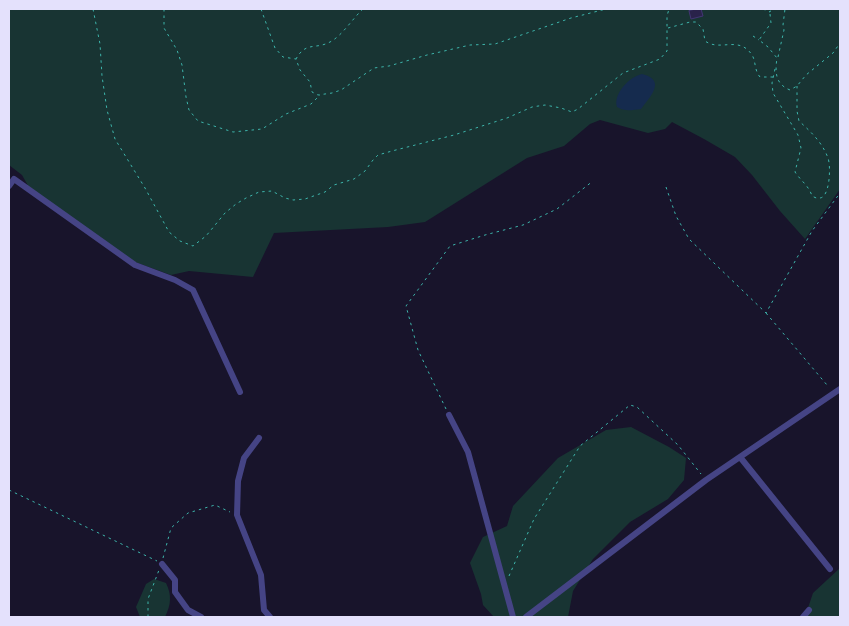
<!DOCTYPE html>
<html>
<head>
<meta charset="utf-8">
<style>
	body { margin:0 }
	#map { position:relative; width:849px; height:626px; overflow:hidden; background:#18142b; font-family:"PT Sans Narrow",sans-serif }
	canvas { display:block }
	.frame { position:absolute; inset:0; border:10px solid #e4e1fc; pointer-events:none }
</style>
</head>
<body>
<div id="map">
<canvas width="849" height="626"></canvas>
<div class="frame"></div>
</div>
<script>
const context = document.querySelector('canvas').getContext('2d');
context.lineJoin = 'round';
function fill(path, color) { context.fillStyle = color; context.fill(path, 'evenodd'); }
function trace(path, color, width, dash) { context.strokeStyle = color; context.lineWidth = width; context.lineCap = dash ? 'butt' : 'round'; context.setLineDash(dash || []); context.stroke(path); }
const green = new Path2D(`
	M 9,9 L 840,9 L 840,189 L 805,239 L 780,211 L 752,175 L 735,157 L 704,139 L 672,122 L 665,129 L 648,133 L 600,120 L 590,124 L 564,146 L 527,158 L 425,222 L 388,227 L 274,233 L 253,277 L 189,271 L 171,275 L 135,262 L 31,191 L 22,175 L 9,165 Z
	M 631,427 L 669,447 L 686,458 L 684,480 L 668,499 L 630,522 L 593,559 L 573,591 L 568,617 L 494,617 L 483,605 L 481,594 L 470,563 L 483,537 L 507,526 L 513,506 L 558,458 L 606,430 Z
	M 840,568 L 840,617 L 805,617 L 813,593 Z
	M 154,579 L 166,583 C 172,595 171,605 165,617 L 140,617 L 136,607 L 146,584 Z`);
const water = new Path2D(`
	M 642,74 C 667,80 650,97 641,109 C 632,110 625,112 617,107 C 613,94 629,77 642,74 Z`);
const building = new Path2D(`
	M 696,9 L 701,9 L 703,16 L 691,19 L 689,11 Z`);
const path = new Path2D(`
	M 93,9 L 100,44 L 102,76 L 107,110 L 115,139 L 145,188 L 169,232 L 180,241 L 193,246 L 206,236 L 225,213 L 236,204 L 246,198 L 259,192 L 272,191 L 285,198 L 293,200 L 305,199 L 325,192 L 334,185 L 354,179 L 365,171 L 373,160 L 378,155 L 392,151 L 454,135 L 507,118 L 532,107 L 545,105 L 561,108 L 572,112 L 578,109 L 623,73 L 660,59 L 667,51 L 667,16 L 669,9
	M 164,9 L 164,28 L 177,50 L 182,65 L 186,97 L 189,110 L 198,121 L 233,132 L 262,129 L 286,114 L 311,104 L 320,95
	M 261,9 L 275,48 L 283,57 L 296,59
	M 363,9 C 352,19 343,35 330,42 C 315,50 306,41 296,59 L 300,70 L 310,82 L 312,92 L 318,95 L 332,93 L 341,90 L 374,68 L 389,66 L 427,55 L 470,45 L 495,44 L 571,18 L 606,9
	M 763,9 L 770,12 L 771,9
	M 770,14 L 771,23 L 759,40 L 768,47 L 777,58 C 775,72 775,84 790,90 L 797,86 L 806,75 L 833,53 L 840,43
	M 668,28 L 690,22 L 696,22 L 703,29 L 705,41 C 720,52 739,35 752,55 C 756,61 754,70 760,77 L 773,77
	M 753,36 L 759,40
	M 778,57 L 784,30 L 783,25 L 785,9
	M 775,69 L 772,83 L 773,93 L 798,135 L 801,148 L 795,172 C 801,181 809,186 812,196 C 814,197 817,199 820,198 C 830,197 831,166 828,158 C 822,142 811,132 799,121 L 797,111 L 797,86
	M 666,187 L 676,216 L 689,239 L 766,313 L 812,231 L 840,193
	M 766,313 L 827,385 L 828,388
	M 446,409 L 418,350 L 406,306 L 450,246 L 485,235 L 523,225 L 557,209 L 593,181
	M 9,490 L 157,561
	M 163,558 L 171,528 L 188,513 L 215,505 L 230,512
	M 509,576 L 534,519 L 580,446 L 630,405 L 637,407 L 678,445 L 701,474
	M 148,617 L 148,599 L 159,570`);
const minor = new Path2D(`
	M 9,186 L 14,179 L 135,265 L 175,280 L 193,290 L 240,392
	M 449,415 L 468,452 L 513,617
	M 259,438 L 244,458 L 238,481 L 237,515 L 261,575 L 264,610 L 270,617
	M 740,457 L 830,569
	M 162,564 L 175,580 L 175,592 L 188,610 L 201,617
	M 526,617 L 706,480 L 840,389
	M 803,617 L 809,610`);
fill(green, '#183433');
fill(water, '#152b4e');
fill(building, '#29224a');
trace(building, '#423674', 1);
trace(path, '#3db4ab', 1, [2.5, 4]);
trace(minor, '#454485', 6);
</script>
</body>
</html>
